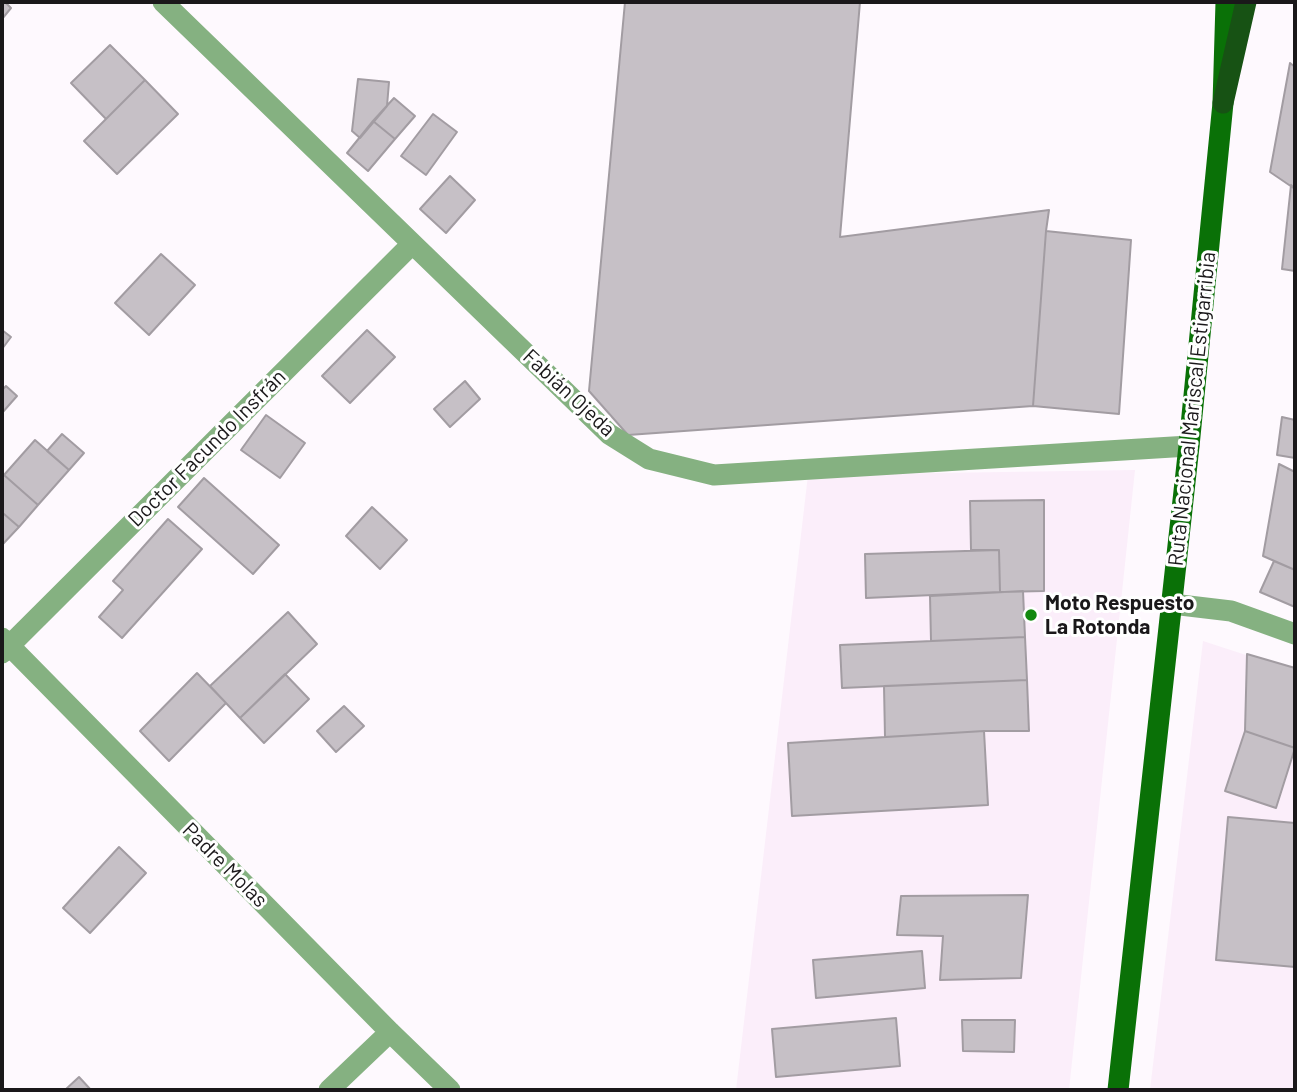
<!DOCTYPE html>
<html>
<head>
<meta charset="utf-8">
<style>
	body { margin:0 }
	#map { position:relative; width:1297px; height:1092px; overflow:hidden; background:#fef9fe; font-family:Barlow,sans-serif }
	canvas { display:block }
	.frame { position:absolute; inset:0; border:4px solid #1a181a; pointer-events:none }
</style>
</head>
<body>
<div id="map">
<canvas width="1297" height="1092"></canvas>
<div class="frame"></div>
</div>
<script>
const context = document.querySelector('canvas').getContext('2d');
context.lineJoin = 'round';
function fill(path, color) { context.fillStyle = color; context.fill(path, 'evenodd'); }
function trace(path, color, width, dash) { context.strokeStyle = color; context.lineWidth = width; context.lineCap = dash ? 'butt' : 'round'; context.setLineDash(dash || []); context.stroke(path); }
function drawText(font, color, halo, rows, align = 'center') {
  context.font = font + ' Barlow,sans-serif'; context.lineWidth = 6; context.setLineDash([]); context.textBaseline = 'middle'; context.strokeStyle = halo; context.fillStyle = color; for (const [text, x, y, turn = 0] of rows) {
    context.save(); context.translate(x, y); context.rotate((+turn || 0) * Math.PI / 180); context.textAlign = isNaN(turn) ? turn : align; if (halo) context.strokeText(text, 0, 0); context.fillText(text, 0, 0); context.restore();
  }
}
const built = new Path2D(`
	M 1135,470 L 1069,1090 L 736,1090 L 808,475 Z
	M 1203,641 L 1295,671 L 1295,1090 L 1150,1090 Z`);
const building = new Path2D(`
	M 2,2 L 5,2 L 11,8 L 2,19 Z
	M 625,2 L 860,2 L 840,237 L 1049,210 L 1046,231 L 1033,406 L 628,435 L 589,391 Z
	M 110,45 L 145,80 L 106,119 L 71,83 Z
	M 1290,63 L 1295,67 L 1295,189 L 1270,172 Z
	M 358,79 L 389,82 L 387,106 L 360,138 L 352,131 Z
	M 145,80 L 178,114 L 117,174 L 84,141 Z
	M 394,98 L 415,116 L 395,139 L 373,121 Z
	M 433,114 L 457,132 L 426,175 L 401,156 Z
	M 373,121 L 395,139 L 368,171 L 347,153 Z
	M 450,176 L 475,200 L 446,233 L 420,209 Z
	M 1291,185 L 1295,189 L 1295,271 L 1282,269 Z
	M 1046,231 L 1131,240 L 1119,414 L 1033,406 Z
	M 161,254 L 195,285 L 149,335 L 115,303 Z
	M 2,330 L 11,337 L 2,349 Z
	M 367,330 L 395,357 L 350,403 L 322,376 Z
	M 465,381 L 480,399 L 450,427 L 434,409 Z
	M 6,386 L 17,396 L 2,413 L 2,390 Z
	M 266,415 L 305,443 L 280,478 L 241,450 Z
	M 1282,417 L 1295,420 L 1295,458 L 1277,455 Z
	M 62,434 L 84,453 L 69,470 L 47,451 Z
	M 35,440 L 69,470 L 38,505 L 4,475 Z
	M 1279,464 L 1295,472 L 1295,570 L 1263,556 Z
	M 4,475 L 38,505 L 19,527 L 4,514 L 2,516 L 2,478 Z
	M 204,478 L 279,545 L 253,574 L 178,507 Z
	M 1044,500 L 1044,591 L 1000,592 L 999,550 L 971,550 L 970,501 Z
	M 372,507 L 407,540 L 380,569 L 346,536 Z
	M 4,514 L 19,527 L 2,545 L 2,516 Z
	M 168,519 L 202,549 L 122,638 L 99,617 L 123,590 L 113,581 Z
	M 999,550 L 1000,592 L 866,598 L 865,554 Z
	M 1274,561 L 1295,570 L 1295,607 L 1260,592 Z
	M 1023,591 L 1025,637 L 931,641 L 930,596 Z
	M 288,612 L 317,644 L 240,718 L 210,686 Z
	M 1025,637 L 1027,680 L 842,688 L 840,645 Z
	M 1247,654 L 1295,668 L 1295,748 L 1245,731 Z
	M 197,673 L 226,703 L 169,761 L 140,731 Z
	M 285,674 L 309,699 L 264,743 L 240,718 Z
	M 1027,680 L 1029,731 L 984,731 L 885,737 L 884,686 Z
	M 344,706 L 364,726 L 336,752 L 317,731 Z
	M 984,731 L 988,805 L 792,816 L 788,743 Z
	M 1245,731 L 1295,748 L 1276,808 L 1225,791 Z
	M 1228,817 L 1295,823 L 1295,967 L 1216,960 Z
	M 119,847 L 146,873 L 90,933 L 63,908 Z
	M 1028,895 L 1021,978 L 940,980 L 943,936 L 897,935 L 901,896 Z
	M 922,951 L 925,988 L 816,998 L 813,960 Z
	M 896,1018 L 900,1066 L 776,1077 L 772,1029 Z
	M 962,1020 L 1015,1020 L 1014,1052 L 963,1051 Z
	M 79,1077 L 91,1090 L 65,1090 Z`);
const street = new Path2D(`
	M 163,2 L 609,434 L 649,459 L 714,475 L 1189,446
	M 1172,604 L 1231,611 L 1295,634
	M 2,638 L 390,1032 L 450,1090
	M 2,653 L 412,244
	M 329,1090 L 390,1032`);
const primary = new Path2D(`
	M 1118,1090 L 1189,446 L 1223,103 L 1226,2`);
const highway = new Path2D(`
	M 1223,103 L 1246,2`);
const markers = [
	[1031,615,7,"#12890e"]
];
const streetNames = [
	["Fabián Ojeda",569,393,43],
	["Ruta Nacional Mariscal Estigarribia",1192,409,-84],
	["Doctor Facundo Insfrán",207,448,-45],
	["Padre Molas",225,865,45]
];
const poiNames = [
	["Moto Respuesto",1045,603],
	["La Rotonda",1045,627]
];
fill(built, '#fbeefa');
fill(building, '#c6c0c6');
trace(building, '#a29ca2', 2);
trace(street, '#85b181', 21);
trace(primary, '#0a7107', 21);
trace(highway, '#175214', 21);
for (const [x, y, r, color] of markers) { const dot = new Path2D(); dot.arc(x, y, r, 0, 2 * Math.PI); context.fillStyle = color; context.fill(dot); trace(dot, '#fff', 2.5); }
drawText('21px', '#1a181a', '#fff', streetNames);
drawText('bold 21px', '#1a181a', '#fff', poiNames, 'left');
</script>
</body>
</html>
